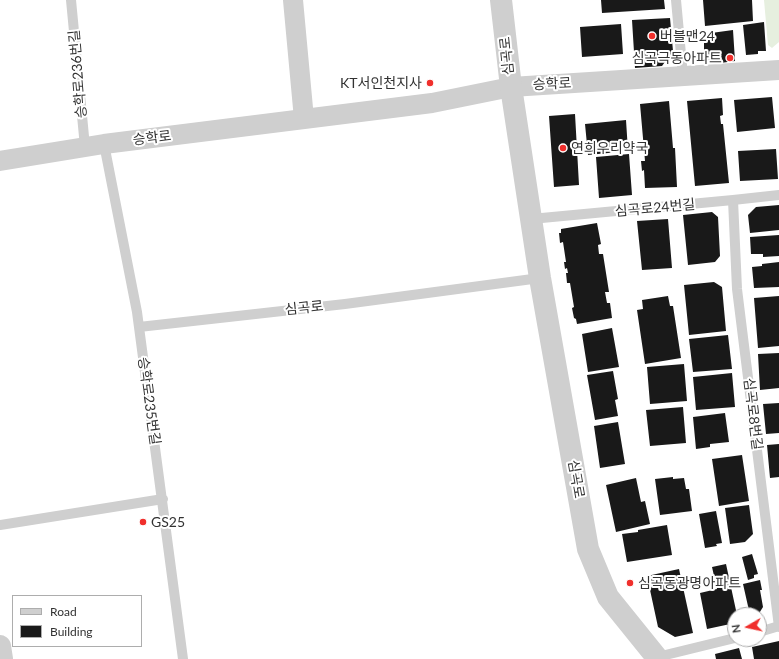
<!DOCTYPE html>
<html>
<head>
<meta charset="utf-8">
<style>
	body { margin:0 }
	#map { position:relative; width:779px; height:659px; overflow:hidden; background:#fff; font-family:Lato,sans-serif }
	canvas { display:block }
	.legend { position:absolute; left:12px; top:595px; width:130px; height:52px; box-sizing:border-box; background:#fff; border:1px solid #adadad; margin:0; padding:5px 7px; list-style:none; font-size:12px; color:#323232 }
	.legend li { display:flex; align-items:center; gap:8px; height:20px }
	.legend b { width:20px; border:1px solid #adadad }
	.north { position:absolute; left:727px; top:607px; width:40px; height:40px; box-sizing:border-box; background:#fff; border:1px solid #adadad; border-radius:50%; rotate:261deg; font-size:11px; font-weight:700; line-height:16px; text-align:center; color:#323232 }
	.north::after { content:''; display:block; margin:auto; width:14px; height:18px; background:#f02f2c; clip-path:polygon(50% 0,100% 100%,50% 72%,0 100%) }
</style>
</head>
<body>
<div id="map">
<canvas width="779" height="659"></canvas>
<ul class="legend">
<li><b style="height:5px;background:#cfcfcf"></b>Road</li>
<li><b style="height:11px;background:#191919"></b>Building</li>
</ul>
<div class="north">N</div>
</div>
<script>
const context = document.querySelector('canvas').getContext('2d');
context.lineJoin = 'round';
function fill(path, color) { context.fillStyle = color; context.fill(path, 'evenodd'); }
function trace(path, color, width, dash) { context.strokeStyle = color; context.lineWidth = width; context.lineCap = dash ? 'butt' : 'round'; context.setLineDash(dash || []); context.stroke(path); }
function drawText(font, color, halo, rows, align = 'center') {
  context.font = font + ' Lato,"Noto Sans KR",sans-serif'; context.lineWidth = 4; context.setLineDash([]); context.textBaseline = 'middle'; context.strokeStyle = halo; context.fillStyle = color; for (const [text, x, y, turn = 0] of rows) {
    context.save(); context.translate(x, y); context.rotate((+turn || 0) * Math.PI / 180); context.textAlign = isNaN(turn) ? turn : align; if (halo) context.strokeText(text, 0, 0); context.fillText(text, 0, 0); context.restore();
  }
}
const green = new Path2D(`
	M 764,0 L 779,0 L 779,42 L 772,48 L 768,45 Z`);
const building = new Path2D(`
	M 601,0 L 664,0 L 665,9 L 602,13 Z
	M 703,0 L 752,0 L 753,21 L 705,26 Z
	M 670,18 L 673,51 L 662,66 L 635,68 L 632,20 Z
	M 764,22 L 766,51 L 758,51 L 758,54 L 746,55 L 743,25 Z
	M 621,24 L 623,54 L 582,57 L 580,27 Z
	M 733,30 L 735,61 L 713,64 L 704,55 L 704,34 Z
	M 772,97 L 775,128 L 737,132 L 734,100 Z
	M 722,98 L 723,115 L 720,116 L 721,124 L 723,124 L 729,183 L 695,186 L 687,101 Z
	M 669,101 L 673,148 L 675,148 L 677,187 L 645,188 L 644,170 L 642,171 L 641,161 L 645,161 L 640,104 Z
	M 575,114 L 579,185 L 554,187 L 549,116 Z
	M 626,120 L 628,151 L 588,155 L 585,124 Z
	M 776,149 L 778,179 L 740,181 L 738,151 Z
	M 629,154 L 632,195 L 599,198 L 596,157 Z
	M 779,205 L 779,230 L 750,233 L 748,215 L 756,207 Z
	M 712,212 L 718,217 L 720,256 L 715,262 L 688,265 L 683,215 Z
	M 668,219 L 672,268 L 642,270 L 637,221 Z
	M 597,223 L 601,244 L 598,245 L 599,254 L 603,254 L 609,292 L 605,292 L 607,303 L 610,303 L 612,318 L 577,324 L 576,319 L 574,318 L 572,308 L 574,307 L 570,283 L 567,283 L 566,273 L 568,273 L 567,268 L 565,269 L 564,262 L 566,262 L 563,242 L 560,243 L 559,233 L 561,233 L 561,229 Z
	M 779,235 L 779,256 L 763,257 L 763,254 L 751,254 L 750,237 Z
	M 779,262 L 779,287 L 754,288 L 752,267 L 762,266 L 762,264 Z
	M 714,282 L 722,287 L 726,331 L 689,335 L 684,285 Z
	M 668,296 L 670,306 L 673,306 L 681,358 L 645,364 L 637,310 L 643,309 L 642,300 Z
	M 779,296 L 779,346 L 758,348 L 754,298 Z
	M 612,328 L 619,367 L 588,372 L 582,334 Z
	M 728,335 L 732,369 L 693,372 L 689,339 Z
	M 779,353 L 779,388 L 760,390 L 758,354 Z
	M 684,364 L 687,401 L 650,404 L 647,367 Z
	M 613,371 L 618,399 L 615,400 L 618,416 L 595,420 L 587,375 Z
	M 732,373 L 735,407 L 696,410 L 693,377 Z
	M 779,403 L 779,433 L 766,434 L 763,404 Z
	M 683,407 L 686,443 L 650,446 L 646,410 Z
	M 725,413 L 729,442 L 710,444 L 710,447 L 696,449 L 693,417 Z
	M 618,422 L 625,464 L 600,468 L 594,426 Z
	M 779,444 L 779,477 L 770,478 L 767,445 Z
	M 742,455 L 749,501 L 719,506 L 712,459 Z
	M 673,477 L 673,479 L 684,478 L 686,489 L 689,489 L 692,511 L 660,515 L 655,479 Z
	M 636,478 L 641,502 L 645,501 L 650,524 L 616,532 L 606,485 Z
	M 749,505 L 753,534 L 745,542 L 730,544 L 725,508 Z
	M 716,511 L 722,543 L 716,544 L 717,546 L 705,548 L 699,514 Z
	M 667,525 L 672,555 L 627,562 L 622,534 L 638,532 L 638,530 Z
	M 752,554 L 758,574 L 754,575 L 754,578 L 748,580 L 742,557 Z
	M 726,564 L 737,615 L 735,615 L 735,623 L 707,629 L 700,593 L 717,589 L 712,567 Z
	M 679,569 L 693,633 L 675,637 L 658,627 L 647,576 Z
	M 760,580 L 762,590 L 760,590 L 763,607 L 758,615 L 750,615 L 743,584 Z
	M 779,641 L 779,659 L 754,659 L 752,647 Z
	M 739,648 L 742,659 L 716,659 L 715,654 Z`);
const service = new Path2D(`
	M 71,0 L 85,147
	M 676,0 L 683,76
	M 104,144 L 137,312 L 183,659
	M 733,200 L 737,289 L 779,627
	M 531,219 L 733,200 L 779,195
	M 139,327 L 345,304 L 540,278
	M 0,525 L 163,499
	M 759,632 L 779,626
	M 657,657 L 735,638`);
const minor = new Path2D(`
	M 293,0 L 304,119
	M 0,161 L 104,144 L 432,103 L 511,87 L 779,70`);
const tertiary = new Path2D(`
	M 501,0 L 511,87 L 540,278 L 588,549 L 608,597 L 658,659
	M 0,646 L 2,659`);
const markers = [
	[652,36,4,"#f02f2c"],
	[730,58,4,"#f02f2c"],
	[430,83,4,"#f02f2c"],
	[563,148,4,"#f02f2c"],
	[143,522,4,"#f02f2c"],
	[630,583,4,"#f02f2c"]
];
const poiNames = [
	["버블맨24",660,36],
	["심곡극동아파트",722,58,"right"],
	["KT서인천지사",422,83,"right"],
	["연희우리약국",571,148],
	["GS25",151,522],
	["심곡동광명아파트",638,583]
];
const streetNames = [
	["심곡로",507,56,-96],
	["승학로236번길",78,74,-95],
	["승학로",552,84,-3],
	["승학로",152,138,-7],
	["심곡로24번길",655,208,-5],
	["심곡로",304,308,-6],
	["승학로235번길",149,401,82],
	["심곡로8번길",753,414,83],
	["심곡로",576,479,80]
];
fill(green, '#e6efdf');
fill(building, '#191919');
trace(service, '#cfcfcf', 10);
trace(minor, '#cfcfcf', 20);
trace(tertiary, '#cfcfcf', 22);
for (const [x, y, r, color] of markers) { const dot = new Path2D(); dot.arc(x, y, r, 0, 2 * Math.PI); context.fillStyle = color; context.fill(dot); trace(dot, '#fff', 1.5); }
drawText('14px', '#323232', '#fff', poiNames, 'left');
drawText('14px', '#323232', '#fff', streetNames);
</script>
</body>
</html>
